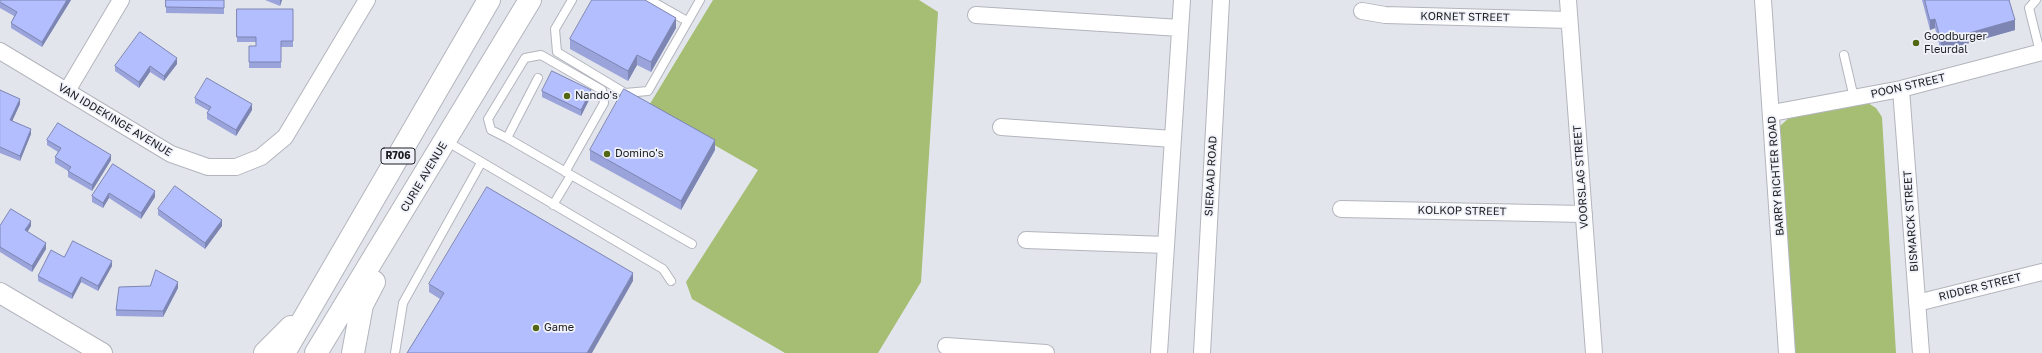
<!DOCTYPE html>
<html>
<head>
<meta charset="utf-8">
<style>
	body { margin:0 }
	canvas { display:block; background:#e3e5ed }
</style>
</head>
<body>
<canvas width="2042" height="353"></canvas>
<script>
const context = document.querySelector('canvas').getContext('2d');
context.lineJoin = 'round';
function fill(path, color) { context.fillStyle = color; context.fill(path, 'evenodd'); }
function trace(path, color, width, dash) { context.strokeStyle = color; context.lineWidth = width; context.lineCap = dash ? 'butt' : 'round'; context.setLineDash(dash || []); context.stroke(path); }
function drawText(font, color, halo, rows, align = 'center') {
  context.font = font + ' "Golos Text",sans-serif'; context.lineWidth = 3.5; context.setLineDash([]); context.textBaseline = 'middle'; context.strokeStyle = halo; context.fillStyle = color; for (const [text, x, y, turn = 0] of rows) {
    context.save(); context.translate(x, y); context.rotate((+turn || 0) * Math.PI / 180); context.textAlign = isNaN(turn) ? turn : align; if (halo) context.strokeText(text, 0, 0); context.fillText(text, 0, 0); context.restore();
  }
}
const green = new Path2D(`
	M 713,0 L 919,0 L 938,12 L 921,282 L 878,353 L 785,353 L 692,299 L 686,282 L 758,170 L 648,107 Z
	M 1868,103 L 1876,108 L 1882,117 L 1896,353 L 1788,353 L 1776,136 L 1780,126 L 1790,117 Z`);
const service = new Path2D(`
	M 572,0 L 555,29 L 557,52 L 625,93 L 648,91 L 700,0
	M 650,0 L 687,21
	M 2036,0 L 2029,8 L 2040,52
	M 1844,55 L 1854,98
	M 538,78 L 507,138 L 571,175 L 553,205
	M 507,138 L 491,130 L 488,119 L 525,58 L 541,55 L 602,90 L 604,103 L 565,172
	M 446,141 L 663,269 L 671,281
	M 571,175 L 692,244
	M 395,353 L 403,303 L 481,163`);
const minor = new Path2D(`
	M 1568,0 L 1594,353
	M 1763,0 L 1787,353
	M 1362,11 L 1385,15 L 1569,20
	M 976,15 L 1180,28
	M 0,51 L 171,154 L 208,167 L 236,167 L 261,157 L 285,137 L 367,0
	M 1901,89 L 1921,353
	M 67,91 L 121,0
	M 1772,113 L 1901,89 L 2042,52
	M 1001,127 L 1173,139
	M 1341,209 L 1584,214
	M 1026,240 L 1166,245
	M 1917,303 L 2042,272
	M 946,346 L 1046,353
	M 1159,353 L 1182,0
	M 1202,353 L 1221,0`);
const tertiary = new Path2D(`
	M 0,293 L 102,353`);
const primary = new Path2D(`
	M 265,353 L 291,327
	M 284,353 L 489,0
	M 316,353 L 530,0
	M 353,353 L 362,305 L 374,282`);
const wall = new Path2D(`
	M 71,0 L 42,47 L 11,28 L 11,23 L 14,16 L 0,8 L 0,2 Z
	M 166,0 L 224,0 L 224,14 L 166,13 Z
	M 265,0 L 282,0 L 280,6 Z
	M 1922,0 L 2009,0 L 2015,30 L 1941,51 L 1935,28 L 1930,30 Z
	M 237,9 L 293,9 L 293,47 L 281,47 L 281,68 L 249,68 L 249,46 L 256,46 L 256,42 L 237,42 Z
	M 676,28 L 651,72 L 637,65 L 628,81 L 570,49 L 570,39 Z
	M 177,64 L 164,81 L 150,72 L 139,88 L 115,71 L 115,66 Z
	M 0,90 L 20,104 L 12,121 L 31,134 L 20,161 L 0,153 Z
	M 542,91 L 591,96 L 581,116 L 542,97 Z
	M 195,98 L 252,110 L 236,136 L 207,119 L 207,113 L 209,111 L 195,103 Z
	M 47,140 L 111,160 L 92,191 L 68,177 L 68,171 L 55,163 L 55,157 L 58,152 L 47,145 Z
	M 590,150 L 715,150 L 681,210 L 590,160 Z
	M 113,164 L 155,197 L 141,219 L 109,198 L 103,208 L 92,202 L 92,196 Z
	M 158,209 L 222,226 L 205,249 L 158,215 Z
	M 0,226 L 31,226 L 27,232 L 46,249 L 32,272 L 0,252 Z
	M 64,257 L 112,266 L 98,291 L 81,282 L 72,299 L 38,281 L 38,276 Z
	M 633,281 L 440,299 L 429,292 L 429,284 Z
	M 178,288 L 163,317 L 116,316 L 116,310 Z`);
const shadedWall = new Path2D(`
	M 67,0 L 71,0 L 42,47 L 42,42 Z
	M 280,0 L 282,0 L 280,6 Z
	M 676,18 L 676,28 L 651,72 L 651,62 Z
	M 1935,19 L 1935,28 L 1930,30 L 1930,20 Z
	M 2015,20 L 2015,30 L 1941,51 L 1941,41 Z
	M 637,55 L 637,65 L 628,81 L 628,71 Z
	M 177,58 L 177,64 L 164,81 L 164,76 Z
	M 150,66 L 150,72 L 139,88 L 139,82 Z
	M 591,90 L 591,96 L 581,116 L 581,110 Z
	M 20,99 L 20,104 L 10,126 L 10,120 Z
	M 252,104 L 252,110 L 236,136 L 236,130 Z
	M 31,129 L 31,134 L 20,161 L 20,156 Z
	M 715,140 L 715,150 L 681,210 L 681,201 Z
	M 111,155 L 111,160 L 92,191 L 92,185 Z
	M 155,191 L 155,197 L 141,219 L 141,213 Z
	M 109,193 L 109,198 L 103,208 L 103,203 Z
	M 222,220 L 222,226 L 205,249 L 205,243 Z
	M 31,221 L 31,226 L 25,236 L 25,230 Z
	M 46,243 L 46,249 L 32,272 L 32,266 Z
	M 112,261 L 112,266 L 98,291 L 98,286 Z
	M 633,273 L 633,281 L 592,353 L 587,353 Z
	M 81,277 L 81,282 L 72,299 L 72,294 Z
	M 178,282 L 178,288 L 163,317 L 163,311 Z`);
const building = new Path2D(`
	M 1,0 L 67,0 L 42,42 L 11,23 L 17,12 L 0,2 Z
	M 166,0 L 224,0 L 224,8 L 166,7 Z
	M 592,0 L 645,0 L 676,18 L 651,62 L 637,55 L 628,71 L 570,39 Z
	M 1925,0 L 2009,0 L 2015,20 L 1941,41 L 1935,19 L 1930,20 Z
	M 237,9 L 293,9 L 293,41 L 281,41 L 281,62 L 249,62 L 249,46 L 256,46 L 256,37 L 237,37 Z
	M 140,32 L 177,58 L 164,76 L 150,66 L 139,82 L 115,66 Z
	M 552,71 L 591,90 L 581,110 L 542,91 Z
	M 207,78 L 252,104 L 236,130 L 207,113 L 211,107 L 195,98 Z
	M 624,89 L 715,140 L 681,201 L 590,150 Z
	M 0,90 L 20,99 L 10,120 L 31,129 L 20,156 L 0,147 Z
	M 58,123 L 111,155 L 92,185 L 68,171 L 71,167 L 55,157 L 61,148 L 47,140 Z
	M 113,164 L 155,191 L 141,213 L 109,193 L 103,203 L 92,196 Z
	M 175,186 L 222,220 L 205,243 L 158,209 Z
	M 487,187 L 633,273 L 587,353 L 407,353 L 444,293 L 429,284 Z
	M 11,209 L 31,221 L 25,230 L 46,243 L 32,266 L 0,247 L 0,226 Z
	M 73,241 L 112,261 L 98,286 L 81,277 L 72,294 L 38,276 L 51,250 L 64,257 Z
	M 156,270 L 178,282 L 163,311 L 116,310 L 119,287 L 150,286 Z`);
const markers = [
	[1916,43,4,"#526713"],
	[567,96,4,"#526713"],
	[607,154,4,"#526713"],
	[536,328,4,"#526713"]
];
const shields = [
	[398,156,34]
];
const shieldNames = [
	["R706",398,156]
];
const streetNames = [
	["KORNET STREET",1465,17,1],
	["POON STREET",1908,86,-13],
	["VAN IDDEKINGE AVENUE",115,120,31],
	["SIERAAD ROAD",1211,176,-87],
	["BARRY RICHTER ROAD",1776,176,-94],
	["CURIE AVENUE",424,177,-59],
	["VOORSLAG STREET",1581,177,-94],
	["KOLKOP STREET",1462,211,1],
	["BISMARCK STREET",1911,221,-94],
	["RIDDER STREET",1980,287,-14]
];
const poiNames = [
	["Goodburger",1924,37],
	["Fleurdal",1924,50],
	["Nando's",575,96],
	["Domino's",615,154],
	["Game",544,328]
];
fill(green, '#a6be73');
trace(service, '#b3b5bd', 10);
trace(minor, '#b3b5bd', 18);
trace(tertiary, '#b3b5bd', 22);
trace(primary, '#b3b5bd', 24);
trace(service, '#fff', 8);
trace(minor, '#fff', 16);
trace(tertiary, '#fff', 20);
trace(primary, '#fff', 22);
fill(wall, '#9aa3da');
fill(shadedWall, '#7d85b2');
fill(building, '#b3befe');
trace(building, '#7d85b2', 1);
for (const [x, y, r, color] of markers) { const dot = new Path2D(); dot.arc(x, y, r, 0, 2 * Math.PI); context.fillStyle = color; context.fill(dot); trace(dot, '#f0f2fa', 1.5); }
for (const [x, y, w] of shields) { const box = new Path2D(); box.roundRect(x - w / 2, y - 8, w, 16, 3); context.fillStyle = '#f0f2fa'; context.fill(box); trace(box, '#1d1e21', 1); }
drawText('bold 10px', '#1d1e21', null, shieldNames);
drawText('11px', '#1d1e21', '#f0f2fa', streetNames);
drawText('11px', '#1d1e21', '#f0f2fa', poiNames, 'left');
</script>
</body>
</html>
